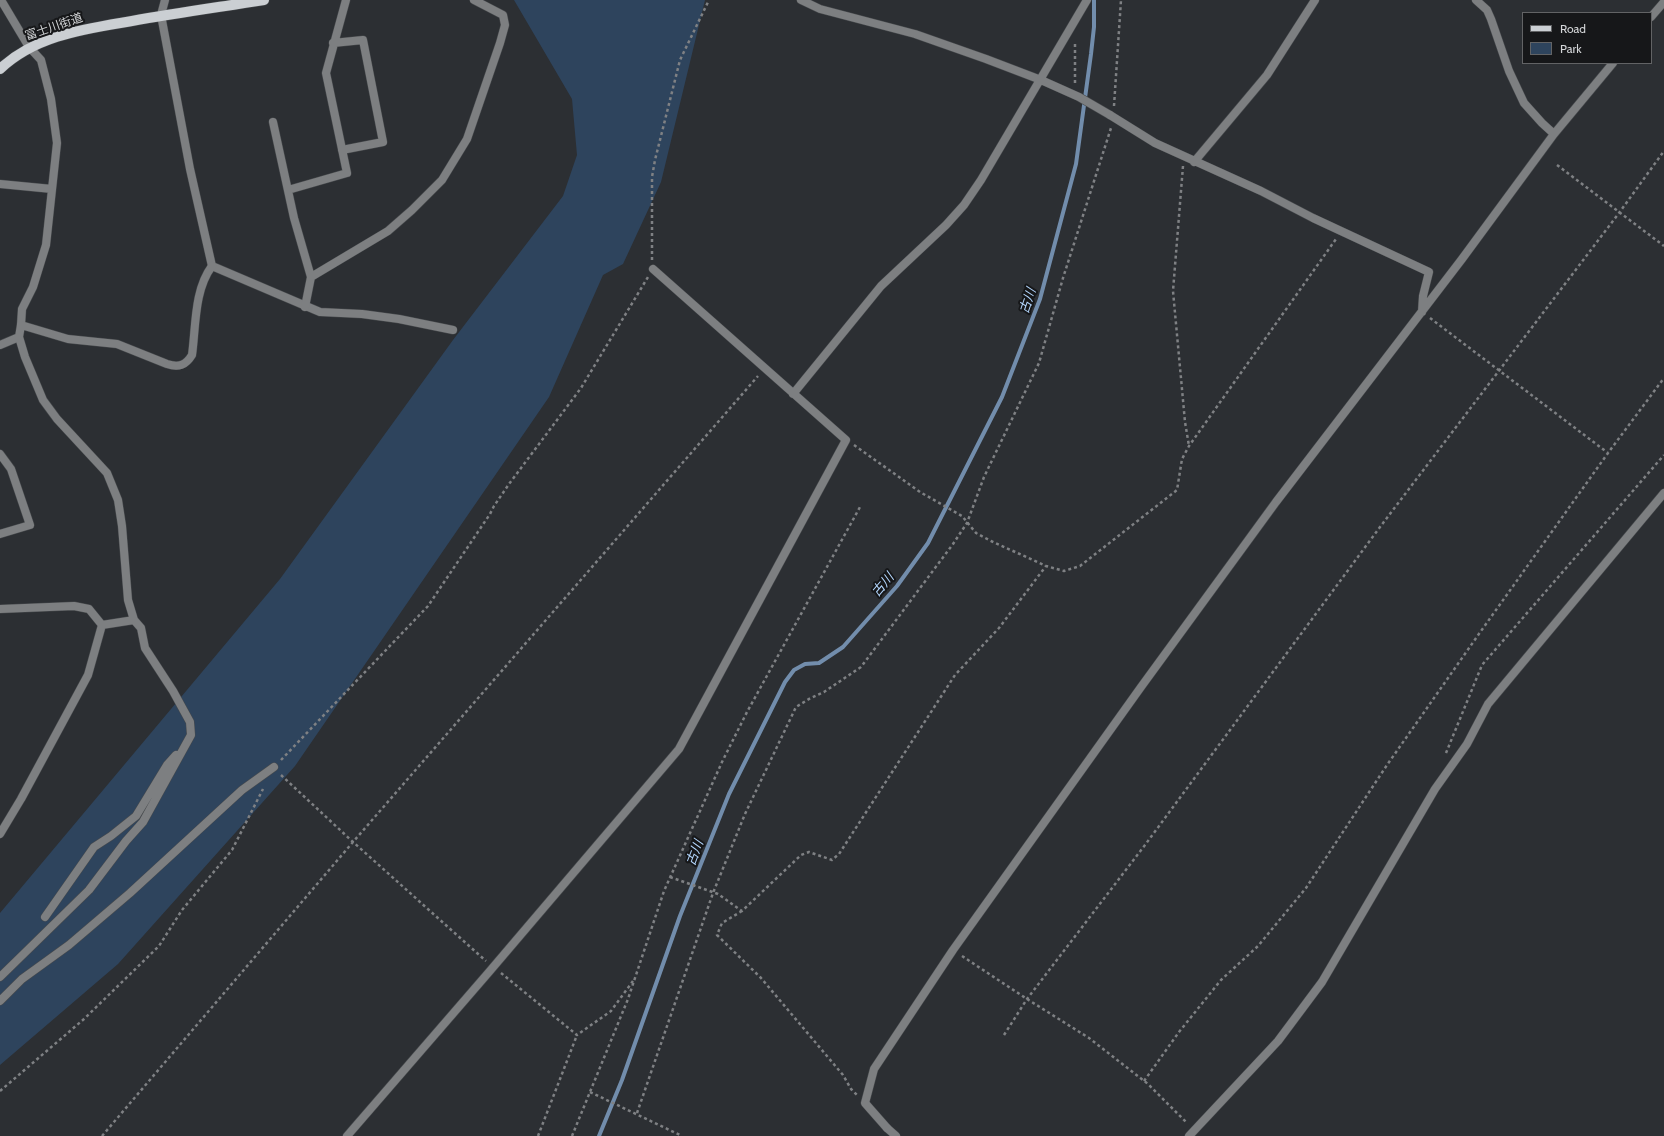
<!DOCTYPE html>
<html>
<head>
<meta charset="utf-8">
<style>
	body { margin:0 }
	#map { position:relative; width:1664px; height:1136px; overflow:hidden; background:#2c2f33; font-family:Cabin,sans-serif }
	canvas { display:block }
	.legend { position:absolute; left:1522px; top:12px; width:130px; height:52px; box-sizing:border-box; background:#161719; border:1px solid #626365; margin:0; padding:5px 7px; list-style:none; font-size:12px; color:#d3d5d7 }
	.legend li { display:flex; align-items:center; gap:8px; height:20px }
	.legend b { width:20px; border:1px solid #626365 }
</style>
</head>
<body>
<div id="map">
<canvas width="1664" height="1136"></canvas>
<ul class="legend">
<li><b style="height:5px;background:#cbcfd3"></b>Road</li>
<li><b style="height:11px;background:#2e445d"></b>Park</li>
</ul>
</div>
<script>
const context = document.querySelector('canvas').getContext('2d');
context.lineJoin = 'round';
function fill(path, color) { context.fillStyle = color; context.fill(path, 'evenodd'); }
function trace(path, color, width, dash) { context.strokeStyle = color; context.lineWidth = width; context.lineCap = dash ? 'butt' : 'round'; context.setLineDash(dash || []); context.stroke(path); }
function drawText(font, color, halo, rows, align = 'center') {
  context.font = font + ' Cabin,"Noto Sans JP",sans-serif'; context.lineWidth = 4; context.setLineDash([]); context.textBaseline = 'middle'; context.strokeStyle = halo; context.fillStyle = color; for (const [text, x, y, turn = 0] of rows) {
    context.save(); context.translate(x, y); context.rotate((+turn || 0) * Math.PI / 180); context.textAlign = isNaN(turn) ? turn : align; if (halo) context.strokeText(text, 0, 0); context.fillText(text, 0, 0); context.restore();
  }
}
const green = new Path2D(`
	M 514,0 L 705,0 L 661,182 L 623,264 L 603,275 L 549,397 L 295,766 L 118,964 L 0,1065 L 0,913 L 280,579 L 453,340 L 563,196 L 577,155 L 572,99 Z`);
const stream = new Path2D(`
	M 599,1136 L 622,1080 L 680,916 L 729,794 L 785,682 L 794,670 L 805,664 L 819,663 L 843,647 L 897,586 L 928,543 L 1002,397 L 1040,299 L 1076,164 L 1091,54 L 1094,27 L 1094,0`);
const path = new Path2D(`
	M 1075,83 L 1075,42
	M 1114,106 L 1121,0
	M 1557,165 L 1664,246
	M 1183,166 L 1173,291 L 1185,422 L 1189,446
	M 652,260 L 652,177 L 655,160 L 680,60 L 709,0
	M 1430,318 L 1608,453
	M 854,445 L 920,492 L 962,516 L 976,533 L 991,541 L 1046,566 L 1064,571 L 1080,566 L 1177,490 L 1182,459 L 1189,446 L 1336,239
	M 1446,753 L 1482,665 L 1664,455
	M 281,760 L 428,606 L 490,514 L 494,506 L 509,484 L 581,388 L 648,277
	M 281,775 L 353,842 L 486,961
	M 670,877 L 718,894 L 742,911 L 801,855 L 809,852 L 832,860 L 839,854 L 955,675 L 999,628 L 1046,566
	M 742,911 L 722,923 L 717,935 L 761,978 L 843,1075 L 851,1089 L 857,1095
	M 962,956 L 1027,999 L 1089,1038 L 1148,1084 L 1187,1123
	M 501,973 L 577,1035 L 611,1011 L 633,981
	M 1004,1035 L 1027,999 L 1145,845 L 1380,527 L 1619,213 L 1664,151
	M 1144,1081 L 1179,1032 L 1221,980 L 1258,946 L 1306,888 L 1387,765 L 1481,631 L 1608,453 L 1664,378
	M 0,1091 L 84,1019 L 159,946 L 182,910 L 232,850 L 263,789
	M 590,1092 L 682,1136
	M 637,1113 L 713,893 L 745,814 L 796,707 L 809,699 L 824,692 L 861,667 L 953,544 L 967,523 L 984,477 L 1039,363 L 1063,278 L 1111,128
	M 102,1136 L 353,842 L 758,376
	M 538,1136 L 577,1035
	M 572,1136 L 628,999 L 664,891 L 722,762 L 747,712 L 860,507`);
const lane = new Path2D(`
	M 1476,0 L 1487,10 L 1491,19 L 1509,71 L 1524,103 L 1542,123 L 1554,134
	M 161,15 L 190,169 L 212,266 L 320,312 L 362,314 L 399,319 L 453,330
	M 1651,17 L 1664,2
	M 1110,115 L 1155,143 L 1261,191 L 1313,218 L 1429,272 L 1423,296 L 1422,312
	M 1194,162 L 1267,75 L 1315,0
	M 0,184 L 52,189
	M 21,325 L 22,309 L 33,287 L 46,245 L 57,143 L 51,99 L 41,60 L 29,47
	M 887,1128 L 865,1103 L 874,1069 L 953,950 L 1141,687 L 1276,502 L 1462,259 L 1554,134 L 1613,63`);
const street = new Path2D(`
	M 1,0 L 29,47
	M 801,0 L 820,9 L 915,34 L 986,59 L 1041,80 L 1079,97 L 1110,115
	M 161,15 L 165,0
	M 333,43 L 363,40 L 383,142 L 342,150
	M 273,122 L 294,218 L 311,277 L 305,307
	M 288,190 L 347,173 L 326,73 L 346,0
	M 311,277 L 388,231 L 412,210 L 442,180 L 467,139 L 500,43 L 505,25 L 503,15 L 474,0
	M 0,345 L 19,337
	M 793,394 L 881,286 L 946,225 L 964,205 L 981,180 L 1087,0
	M 0,454 L 11,469 L 30,525 L 0,534
	M 0,609 L 74,606 L 89,609 L 102,625 L 134,620
	M 0,834 L 21,799 L 88,675 L 102,625
	M 45,917 L 94,847 L 111,836 L 136,816 L 167,765 L 176,755
	M 0,977 L 89,890 L 126,841 L 143,822 L 191,735 L 190,722 L 173,691 L 145,648 L 141,628 L 134,620 L 128,600 L 122,526 L 118,500 L 107,473 L 57,419 L 43,400 L 25,357 L 19,337 L 21,325 L 68,339 L 117,344 L 167,364 C 179,368 186,365 192,355 C 196,326 194,290 212,266
	M 0,1001 L 22,979 L 69,945 L 130,893 L 242,790 L 274,767
	M 887,1128 L 896,1136
	M 347,1136 L 489,972 L 679,749 L 846,440 L 653,269
	M 1189,1136 L 1278,1041 L 1322,982 L 1435,789 L 1467,744 L 1488,704 L 1664,493`);
const primary = new Path2D(`
	M 0,69 C 36,35 85,29 132,21 C 176,13 220,7 264,0`);
const streetNames = [
	["富士川街道",54,27,-19]
];
const waterNames = [
	["古川",1028,301,-71],
	["古川",883,585,-50],
	["古川",695,853,-69]
];
fill(green, '#2e445d');
trace(stream, '#728dac', 4);
trace(lane, '#474a4d', 9);
trace(street, '#474a4d', 9);
trace(primary, '#474a4d', 11);
trace(path, '#7f8184', 2.5, [3, 3]);
trace(lane, '#7d7f81', 8);
trace(street, '#7d7f81', 8);
trace(primary, '#cbcfd3', 10);
drawText('12px', '#d3d5d7', '#161719', streetNames);
drawText('italic 13px', '#b4d7fe', '#161719', waterNames);
</script>
</body>
</html>
